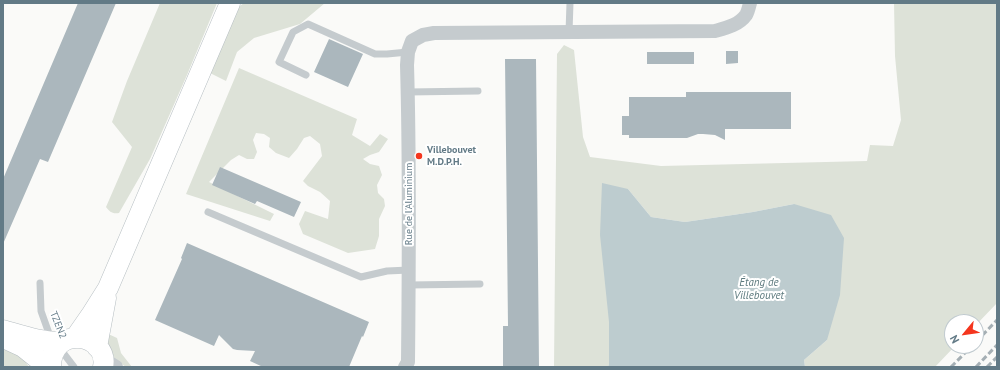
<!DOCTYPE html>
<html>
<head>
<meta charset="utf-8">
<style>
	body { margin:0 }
	#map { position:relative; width:1000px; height:370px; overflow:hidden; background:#fafaf8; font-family:"PT Sans",sans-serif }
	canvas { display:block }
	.frame { position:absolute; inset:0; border:4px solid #627a86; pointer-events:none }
	.north { position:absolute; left:944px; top:314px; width:40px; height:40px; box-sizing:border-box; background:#fff; border:1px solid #c0cacf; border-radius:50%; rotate:241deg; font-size:11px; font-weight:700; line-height:16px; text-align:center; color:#627a86 }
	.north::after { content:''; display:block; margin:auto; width:14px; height:18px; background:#f4361e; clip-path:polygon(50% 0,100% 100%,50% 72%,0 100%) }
</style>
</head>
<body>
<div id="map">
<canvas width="1000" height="370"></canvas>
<div class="frame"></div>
<div class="north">N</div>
</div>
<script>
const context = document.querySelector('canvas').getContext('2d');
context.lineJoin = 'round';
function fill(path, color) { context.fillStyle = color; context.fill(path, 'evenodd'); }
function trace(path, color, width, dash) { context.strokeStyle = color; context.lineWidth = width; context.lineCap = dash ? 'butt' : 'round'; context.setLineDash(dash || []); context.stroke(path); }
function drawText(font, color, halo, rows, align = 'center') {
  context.font = font + ' "PT Sans",sans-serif'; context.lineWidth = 4; context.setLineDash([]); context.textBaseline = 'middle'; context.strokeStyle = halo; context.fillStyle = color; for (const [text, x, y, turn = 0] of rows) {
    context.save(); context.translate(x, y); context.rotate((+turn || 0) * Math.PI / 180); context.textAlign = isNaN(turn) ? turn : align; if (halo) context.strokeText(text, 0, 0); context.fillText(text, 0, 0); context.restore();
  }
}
const green = new Path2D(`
	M 160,3 L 217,3 L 187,75 L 150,159 L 119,213 C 112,214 110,212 106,207 L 132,147 L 112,122 L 127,81 Z
	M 244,3 L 325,3 L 300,24 L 254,38 L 237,52 L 226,81 L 208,72 L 237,8 Z
	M 894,3 L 997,3 L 997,303 L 976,325 L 976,322 L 952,322 L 952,346 L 955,346 L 935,367 L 805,367 L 804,360 L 827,340 L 794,204 L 753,212 L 685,222 L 651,217 L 628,189 L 609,322 L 609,364 L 608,367 L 554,367 L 557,54 L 564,45 L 574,50 L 583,137 L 590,157 L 661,166 L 867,161 L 870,145 L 893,146 L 901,120 L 895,56 Z
	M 239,68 L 357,119 L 352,135 L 370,146 L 380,134 L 388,139 L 379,152 L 370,155 L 363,159 L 370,164 L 379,166 L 382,175 L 377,185 L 378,193 L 384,199 L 385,206 L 379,219 L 379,236 L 375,249 L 348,253 L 303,234 L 299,224 L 305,211 L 328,219 L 330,201 L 320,192 L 308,186 L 303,181 L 322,156 L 320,144 L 310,136 L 304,138 L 297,149 L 289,158 L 276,153 L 269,147 L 270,138 L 264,134 L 256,133 L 253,140 L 257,152 L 254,159 L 247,159 L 239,155 L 231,160 L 209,182 L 274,214 L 270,221 L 186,194 Z
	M 104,332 L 117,338 L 121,353 L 132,367 L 126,367 L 111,357 Z
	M 3,346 L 23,358 L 29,367 L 3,367 Z`);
const water = new Path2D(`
	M 602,183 L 628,189 L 651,217 L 685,222 L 753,212 L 794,204 L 831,215 L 844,238 L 840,295 L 827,340 L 804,360 L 805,367 L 608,367 L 609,364 L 609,322 L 600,235 Z`);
const building = new Path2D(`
	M 78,3 L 116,3 L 48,162 L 40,159 L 3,244 L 3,179 Z
	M 329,39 L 363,54 L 348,87 L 314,72 Z
	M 726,51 L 738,51 L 738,63 L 726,64 Z
	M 647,52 L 694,52 L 694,64 L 647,64 Z
	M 505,59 L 536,59 L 539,367 L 503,367 L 503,326 L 508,326 Z
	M 686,92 L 791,92 L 791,129 L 725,129 L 725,140 L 715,135 L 703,134 L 698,134 L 687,138 L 629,138 L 629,135 L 622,135 L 622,116 L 629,116 L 629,97 L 686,97 Z
	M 220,167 L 301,202 L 294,217 L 257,201 L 255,204 L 212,185 Z
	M 187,243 L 369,322 L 363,337 L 362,336 L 349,367 L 263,367 L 250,361 L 255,351 L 237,350 L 233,349 L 219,335 L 214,346 L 155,320 L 182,259 L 181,258 Z`);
const lane = new Path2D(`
	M 569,32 L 570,3
	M 306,75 L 279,62 L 293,32 L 308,24 L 375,54 L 387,54 L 408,52
	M 408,92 L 478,91
	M 208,212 L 361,277 L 387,271 L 409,270
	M 40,283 L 41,311 L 51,339
	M 409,285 L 480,284
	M 59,349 L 61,350 L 74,367`);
const street = new Path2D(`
	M 103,359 L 116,367
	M 405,367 L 408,362 C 409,263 410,164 407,65 L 408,52 L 412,41 L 423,35 L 434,33 L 715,31 C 726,28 739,25 746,15 C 748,12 749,7 750,3`);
const secondary = new Path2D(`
	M 3,330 C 24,336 40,342 62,342
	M 75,338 L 91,315 L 108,288 L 230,3
	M 8,340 L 23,347 L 48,367
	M 97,347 L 106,298
	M 51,367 C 51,323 110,334 103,367`);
const rail = new Path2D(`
	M 976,342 L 997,320
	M 951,367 L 972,346
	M 976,367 L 997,345
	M 987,367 L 997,357`);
const markers = [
	[419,156,4,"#f4361e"]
];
const poiNames = [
	["Villebouvet",427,150],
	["M.D.P.H.",427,162]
];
const streetNames = [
	["Rue de l'Aluminium",409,204,-90],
	["TZEN2",58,325,68]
];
const waterNames = [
	["Étang de",759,283],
	["Villebouvet",759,296]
];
fill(green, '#dde2d8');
fill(water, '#bdcccf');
fill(building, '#abb7bd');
trace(secondary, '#b7bfc3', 21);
trace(lane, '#c5cbce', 7);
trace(street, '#c5cbce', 14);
trace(secondary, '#fff', 20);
trace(rail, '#a5afb4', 3, [6, 3]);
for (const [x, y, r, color] of markers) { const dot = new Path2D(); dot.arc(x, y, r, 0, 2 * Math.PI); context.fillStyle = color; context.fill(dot); trace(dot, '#fff', 1.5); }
drawText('bold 10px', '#627a86', '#fff', poiNames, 'left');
drawText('10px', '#627a86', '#fff', streetNames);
drawText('italic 11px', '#5d7a7e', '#fff', waterNames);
</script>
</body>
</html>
